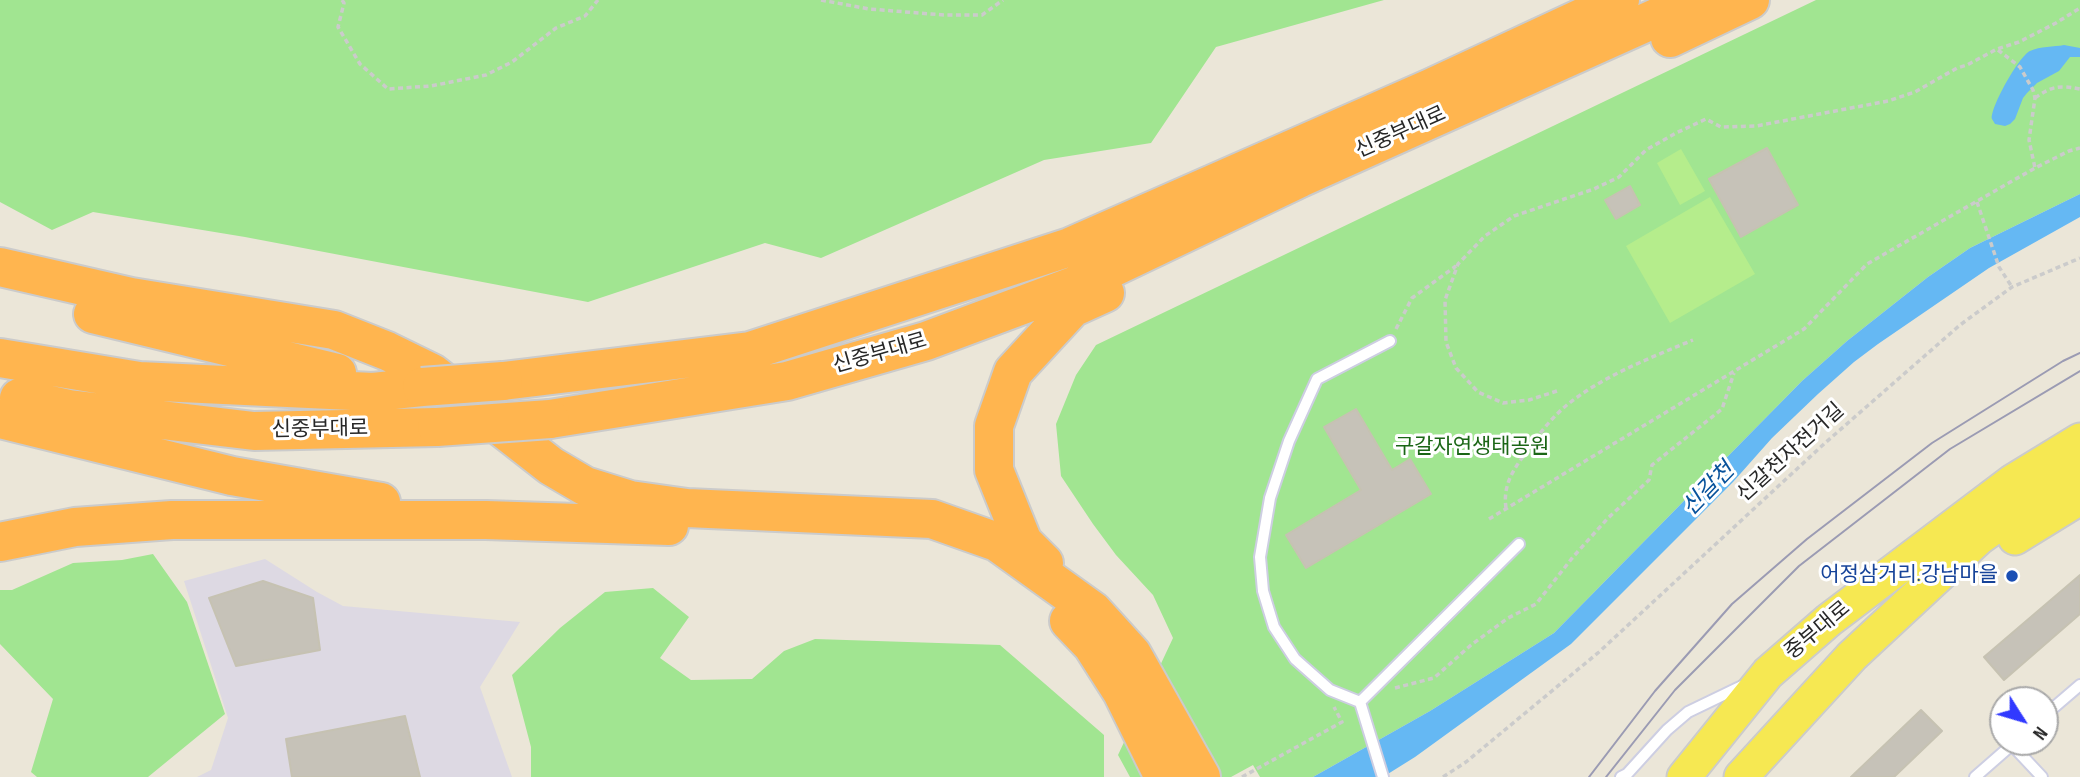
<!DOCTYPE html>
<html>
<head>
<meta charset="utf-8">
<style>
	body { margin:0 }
	#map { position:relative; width:2080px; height:777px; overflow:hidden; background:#ebe6d8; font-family:"Sofia Sans Condensed",sans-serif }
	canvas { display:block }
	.north { position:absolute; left:1989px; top:686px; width:70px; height:70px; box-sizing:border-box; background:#fff; border:2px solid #a9a9a9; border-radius:50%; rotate:127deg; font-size:19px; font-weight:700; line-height:28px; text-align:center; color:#272727 }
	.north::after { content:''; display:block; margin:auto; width:24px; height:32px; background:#3139ff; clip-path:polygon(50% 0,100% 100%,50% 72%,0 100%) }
</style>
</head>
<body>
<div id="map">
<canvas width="2080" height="777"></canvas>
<div class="north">N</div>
</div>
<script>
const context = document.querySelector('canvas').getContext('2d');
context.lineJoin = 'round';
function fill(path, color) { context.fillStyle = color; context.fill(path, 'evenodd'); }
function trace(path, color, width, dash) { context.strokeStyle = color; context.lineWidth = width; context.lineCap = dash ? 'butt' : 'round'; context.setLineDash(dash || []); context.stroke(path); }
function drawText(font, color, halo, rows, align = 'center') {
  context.font = font + ' "Sofia Sans Condensed","Noto Sans KR",sans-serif'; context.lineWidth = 6; context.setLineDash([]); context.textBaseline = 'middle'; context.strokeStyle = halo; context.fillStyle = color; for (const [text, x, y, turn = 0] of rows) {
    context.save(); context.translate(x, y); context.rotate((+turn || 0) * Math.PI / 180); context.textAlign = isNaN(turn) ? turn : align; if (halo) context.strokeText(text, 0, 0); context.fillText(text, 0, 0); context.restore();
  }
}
const industrial = new Path2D(`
	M 265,559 L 317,592 L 343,606 L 520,622 L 480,687 L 512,777 L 197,777 L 211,770 L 228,718 L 184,581 Z`);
const green = new Path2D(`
	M 0,0 L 1384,0 L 1216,47 L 1151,143 L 1044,160 L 821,258 L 765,243 L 588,302 L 245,237 L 93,212 L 52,230 L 0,202 Z
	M 1816,0 L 2080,0 L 2080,194 L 1970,248 L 1928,277 L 1847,341 L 1802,381 L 1554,633 L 1430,711 L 1313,777 L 1260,777 L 1253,765 L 1231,777 L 1130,777 L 1118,755 L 1173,638 L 1153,595 L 1116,555 L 1093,524 L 1061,476 L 1056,424 L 1076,375 L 1096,345 Z
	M 153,554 L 187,602 L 225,714 L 148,777 L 37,777 L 31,772 L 53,699 L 0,644 L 0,590 L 12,590 L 73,563 L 122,560 Z
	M 653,588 L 689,617 L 660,658 L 691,680 L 752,679 L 784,651 L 815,639 L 1000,645 L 1104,735 L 1104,777 L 531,777 L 531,747 L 512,675 L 560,628 L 605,592 Z`);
const pitch = new Path2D(`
	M 1681,149 L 1705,191 L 1680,205 L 1657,163 Z
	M 1710,197 L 1755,274 L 1670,323 L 1626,246 Z`);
const water = new Path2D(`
	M 2064,45 L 2080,48 L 2080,57 L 2070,57 L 2059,71 L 2037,83 L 2027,93 L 2023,98 L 2015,119 L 2010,124 L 2005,126 L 1995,124 C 1994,122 1993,121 1992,119 C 1990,108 2019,56 2030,51 C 2040,46 2054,47 2064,45 Z
	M 2080,194 L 2080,217 L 1989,268 L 1878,344 L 1854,362 L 1818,394 L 1772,438 L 1733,482 L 1571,644 L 1415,757 L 1383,777 L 1313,777 L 1430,711 L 1554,633 L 1802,381 L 1847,341 L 1928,277 L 1970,248 Z`);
const building = new Path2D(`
	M 1767,148 L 1798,205 L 1741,237 L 1709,179 Z
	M 1630,186 L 1640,205 L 1616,219 L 1605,200 Z
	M 1356,409 L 1392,470 L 1410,459 L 1431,494 L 1306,568 L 1286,535 L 1361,490 L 1324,427 Z
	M 2080,575 L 2080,614 L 2004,680 L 1984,657 Z
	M 263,581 L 313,598 L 320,650 L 236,666 L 209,598 Z
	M 1921,710 L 1942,731 L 1894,777 L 1851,777 Z
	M 405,716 L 420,777 L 292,777 L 286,739 Z`);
const path = new Path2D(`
	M 342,0 L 344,3 L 338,27 L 360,64 L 388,89 L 431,86 L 486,75 L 512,62 L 556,28 L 585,16 L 598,0
	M 821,0 L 869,9 L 944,15 L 982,15 L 1003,0
	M 1998,50 L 2020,67 L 2033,90 L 2035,98 L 2029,140 L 2035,168
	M 2035,98 C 2052,86 2059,85 2080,89
	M 1977,202 L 1999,267 L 2012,287
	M 1396,329 L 1412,298 L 1456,266
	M 1557,391 L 1529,400 L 1503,403 L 1478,392 L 1456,368 L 1446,342 L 1445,300 L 1458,264 L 1485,236 L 1514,216 L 1594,189 L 1619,177 L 1646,150 L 1676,133 L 1706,119 L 1721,127 L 1756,126 L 1888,101 L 1915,92 L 1957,68 L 1967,65 L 1997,49 L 2019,42 L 2056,23 L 2080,8
	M 1506,508 C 1503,488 1511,473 1522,458 C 1535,439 1550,419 1568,404 C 1605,375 1650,358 1693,340
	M 1489,519 L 1804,329 L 1867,264 L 2035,168 L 2069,151 L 2080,148
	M 1395,688 L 1434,678 L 1471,645 L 1508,618 L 1536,604 L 1573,557 L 1608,518 L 1649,480 L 1652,465 L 1722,409 L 1734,373
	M 1242,777 L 1342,722 L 1334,707
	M 1443,777 L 1466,762 L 1599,652 L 1825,443 L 1960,325 L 2012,287 L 2080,258`);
const lane = new Path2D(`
	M 1360,702 L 1330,690 L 1295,659 L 1274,627 L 1263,591 L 1260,557 L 1270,498 L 1289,441 L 1317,379 L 1390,341
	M 1360,702 L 1519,544
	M 1360,702 L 1383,777
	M 2045,715 L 2080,685
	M 2012,745 L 2042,777
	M 1621,777 L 1627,774 L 1667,730 L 1688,712 L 1744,685
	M 1975,777 L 2015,742`);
const primary = new Path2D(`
	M 2015,538 L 2080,498
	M 1684,777 L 1768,673 L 1829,620 L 2013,481 L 2080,440
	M 1741,777 L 1852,656 L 1979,538 L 2080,466`);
const highway = new Path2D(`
	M 1670,38 L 1750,0
	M 0,267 L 131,297 L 334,330 L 387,351 L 432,373 L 551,466 L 585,486 L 630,500 L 687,508 L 932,519 L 997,542 L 1093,611 L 1132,654 L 1201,777
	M 93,314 L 337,373
	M 0,358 L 139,381 L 373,392 L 422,387
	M 503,381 L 750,351 L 1070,247 L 1431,88 L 1620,0
	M 19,398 L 69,409 L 254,431 L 437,427
	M 0,419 L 232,476 L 381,502
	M 550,419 L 787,381 L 926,341 L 1076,285 L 1300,178 L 1696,0
	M 0,542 L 75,527 L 172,520 L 486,520 L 669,526
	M 1044,563 L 1023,542 L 994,470 L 994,426 L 1013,372 L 1072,308 L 1105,293
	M 1069,621 L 1092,645 L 1122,692 L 1164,777`);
const tram = new Path2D(`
	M 1589,777 L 1655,691 L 1732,604 L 1807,539 L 1932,443 L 2063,361 L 2080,353
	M 1606,777 L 1675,690 L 1799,566 L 1950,449 L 2080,371`);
const highwayBridge = new Path2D(`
	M 422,387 L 503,381
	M 437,427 L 550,419`);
const markers = [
	[2012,576,7,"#1a4fb4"]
];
const streetNames = [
	["신중부대로",1401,133,-24],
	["신중부대로",880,354,-16],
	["신중부대로",320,430,-1],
	["신갈천자전거길",1791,453,-42],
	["중부대로",1818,631,-40]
];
const parkNames = [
	["구갈자연생태공원",1472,448]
];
const transitNames = [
	["어정삼거리.강남마을",1998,576]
];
const waterNames = [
	["신갈천",1709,490,-46]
];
fill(industrial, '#ddd9e3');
fill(green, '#a1e591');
fill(pitch, '#b5ed8c');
fill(water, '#65b8f3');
fill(building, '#c6c2b8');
trace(building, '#c6c2b2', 2);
trace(lane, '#cdcee2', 14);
trace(primary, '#cbcbcb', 37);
trace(highway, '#cbcbcb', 42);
trace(path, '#cbcbcb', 3.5, [5, 3.5]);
trace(lane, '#fff', 10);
trace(primary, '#f6e852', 33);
trace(highway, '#ffb54f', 38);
trace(tram, '#9b9bb3', 2);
trace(highwayBridge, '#cbcbcb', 42, []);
trace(highwayBridge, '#ffb54f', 38);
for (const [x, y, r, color] of markers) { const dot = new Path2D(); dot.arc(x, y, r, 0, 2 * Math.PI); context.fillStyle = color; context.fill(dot); trace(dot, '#fff', 2.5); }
drawText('21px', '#272727', '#fff', streetNames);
drawText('21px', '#1b6616', '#fff', parkNames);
drawText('21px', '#164399', '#fff', transitNames, 'right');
drawText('italic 23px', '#07529b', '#fff', waterNames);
</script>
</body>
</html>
